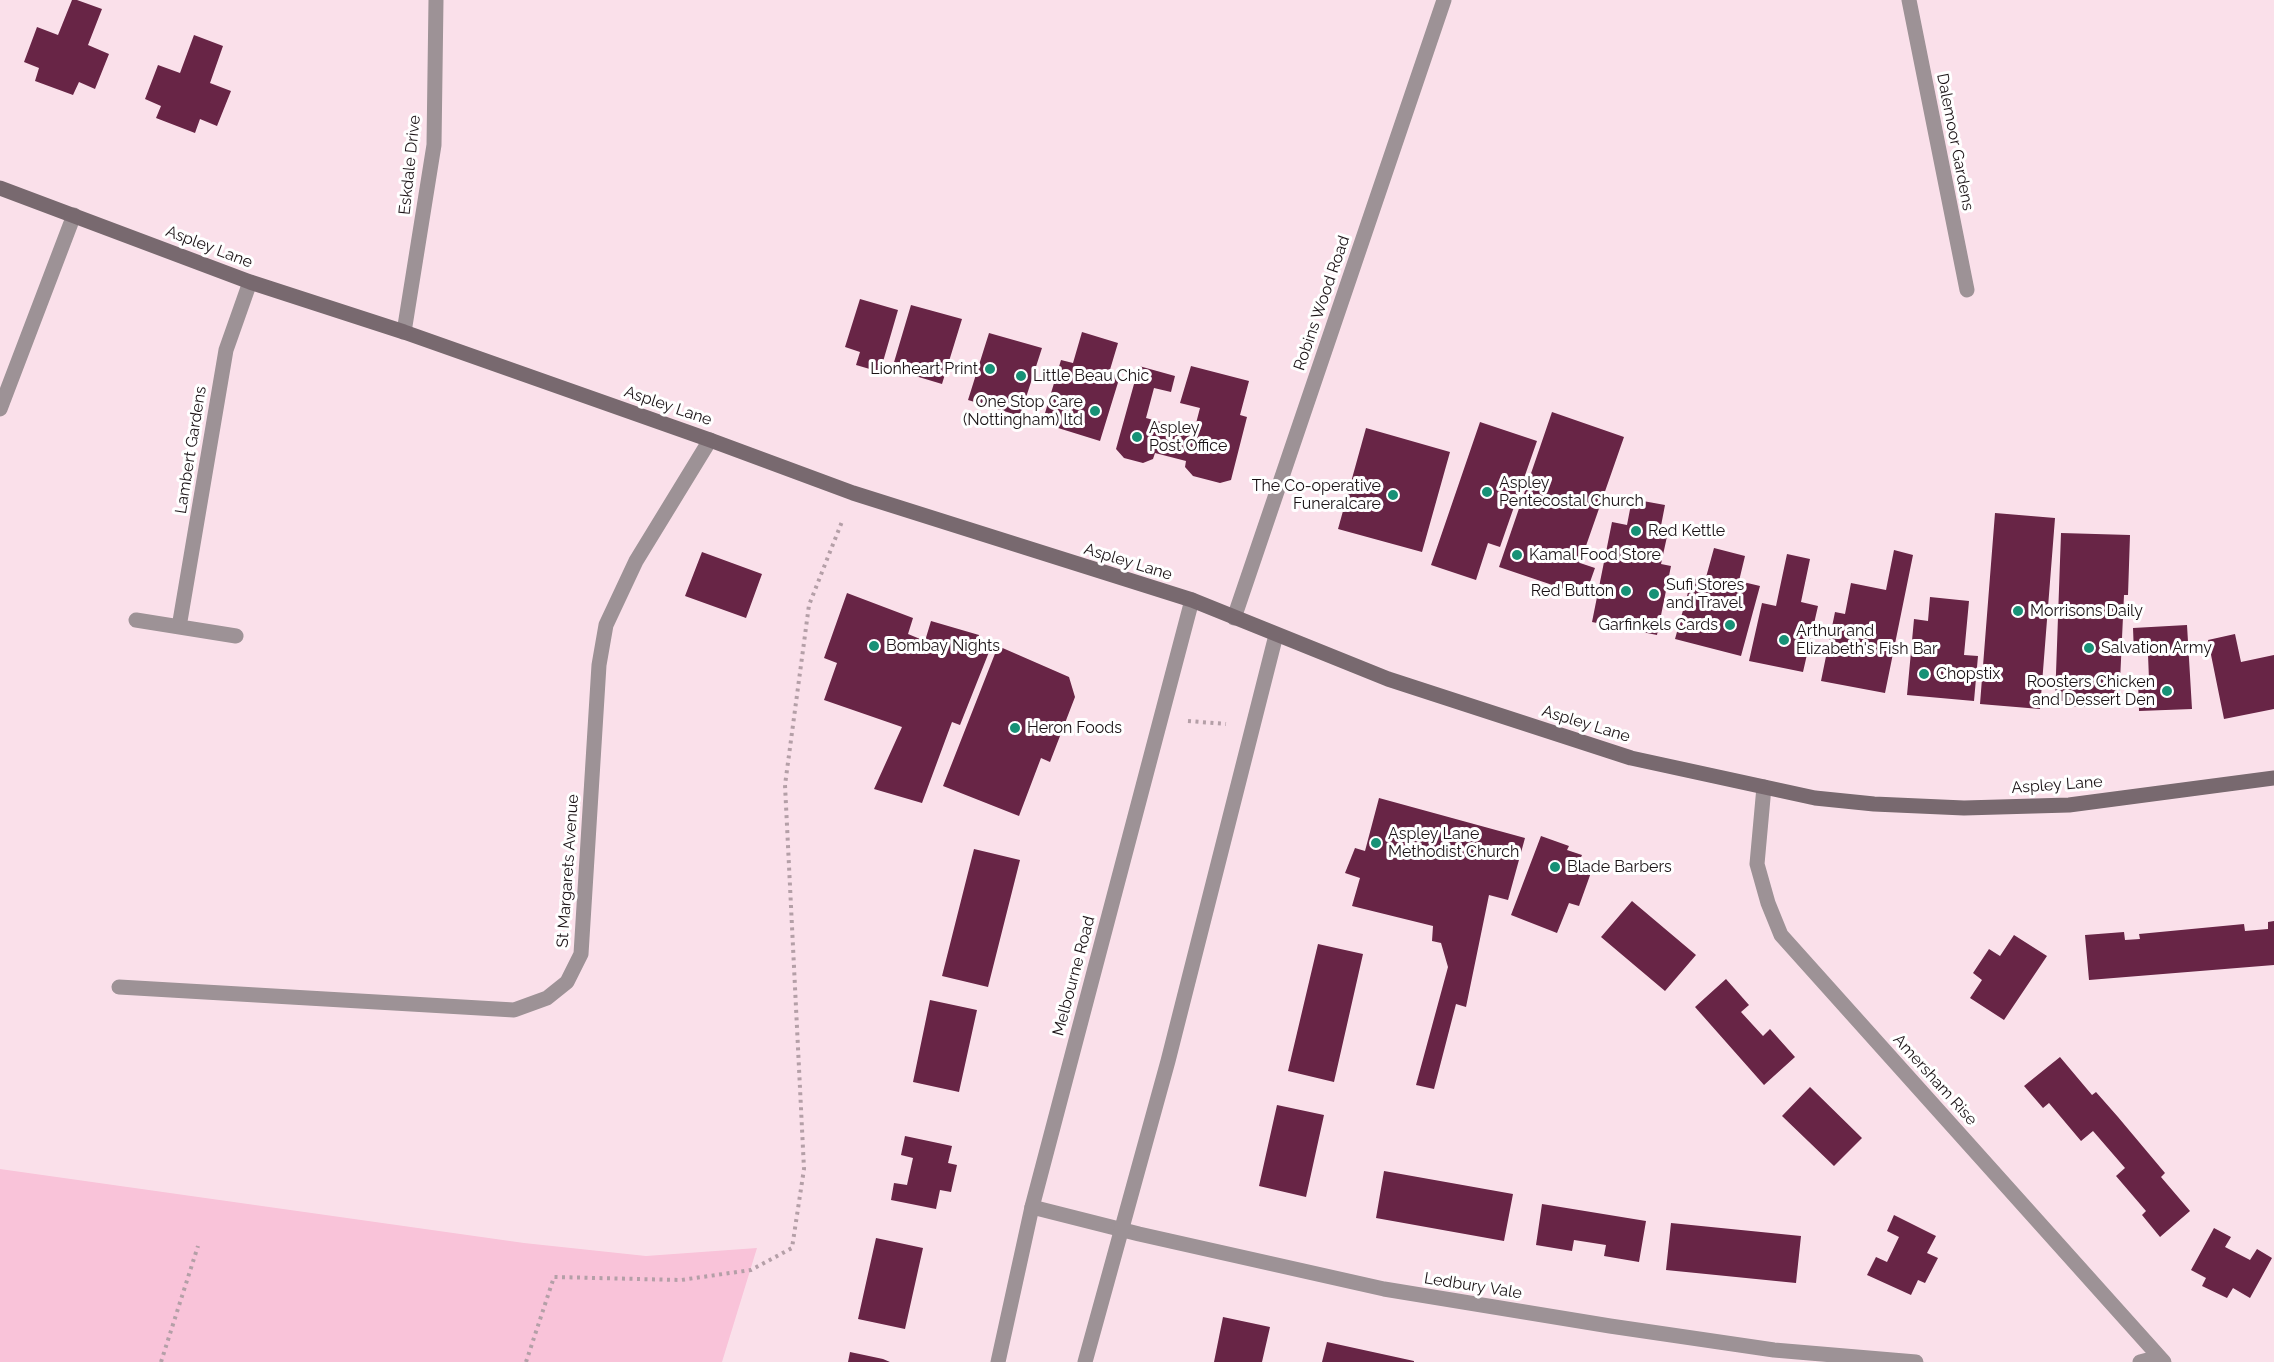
<!DOCTYPE html>
<html>
<head>
<meta charset="utf-8">
<style>
	body { margin:0 }
	canvas { display:block; background:#fae0ea }
</style>
</head>
<body>
<canvas width="2274" height="1362"></canvas>
<script>
const context = document.querySelector('canvas').getContext('2d');
context.lineJoin = 'round';
function fill(path, color) { context.fillStyle = color; context.fill(path, 'evenodd'); }
function trace(path, color, width, dash) { context.strokeStyle = color; context.lineWidth = width; context.lineCap = dash ? 'butt' : 'round'; context.setLineDash(dash || []); context.stroke(path); }
function drawText(font, color, halo, rows, align = 'center') {
  context.font = font + ' Raleway,sans-serif'; context.lineWidth = 6; context.setLineDash([]); context.textBaseline = 'middle'; context.strokeStyle = halo; context.fillStyle = color; for (const [text, x, y, turn = 0] of rows) {
    context.save(); context.translate(x, y); context.rotate((+turn || 0) * Math.PI / 180); context.textAlign = isNaN(turn) ? turn : align; if (halo) context.strokeText(text, 0, 0); context.fillText(text, 0, 0); context.restore();
  }
}
const green = new Path2D(`
	M 0,1169 L 524,1243 L 646,1256 L 757,1248 L 722,1362 L 0,1362 Z`);
const building = new Path2D(`
	M 72,0 L 77,0 L 102,9 L 88,45 L 109,54 L 95,89 L 79,82 L 73,95 L 35,81 L 39,68 L 24,62 L 37,27 L 58,35 Z
	M 194,35 L 223,46 L 210,83 L 231,91 L 217,126 L 200,119 L 195,133 L 156,118 L 161,106 L 145,99 L 158,65 L 180,73 Z
	M 860,299 L 898,310 L 880,372 L 856,365 L 860,352 L 845,347 Z
	M 911,305 L 962,319 L 942,384 L 892,369 Z
	M 1082,332 L 1118,343 L 1109,373 L 1120,376 L 1100,441 L 1042,423 L 1061,360 L 1073,363 Z
	M 989,333 L 1042,348 L 1020,416 L 968,400 Z
	M 1139,366 L 1175,376 L 1171,392 L 1154,388 L 1146,418 L 1194,431 L 1200,408 L 1180,403 L 1191,366 L 1249,381 L 1240,415 L 1247,417 L 1231,480 L 1220,483 L 1193,476 L 1185,467 L 1186,461 L 1155,453 L 1153,459 L 1143,463 L 1124,458 L 1116,449 Z
	M 1552,412 L 1624,437 L 1580,563 L 1595,568 L 1585,596 L 1499,567 Z
	M 1480,422 L 1537,441 L 1500,547 L 1488,543 L 1476,580 L 1431,565 Z
	M 1366,428 L 1450,452 L 1422,552 L 1338,529 Z
	M 1632,499 L 1665,505 L 1660,531 L 1668,532 L 1661,564 L 1671,566 L 1657,635 L 1592,622 L 1612,522 L 1627,525 Z
	M 1995,513 L 2055,518 L 2040,709 L 1980,704 Z
	M 2061,533 L 2130,535 L 2128,595 L 2124,595 L 2119,703 L 2108,703 L 2100,707 L 2084,707 L 2071,706 L 2066,701 L 2055,701 Z
	M 1714,548 L 1745,556 L 1739,581 L 1760,586 L 1741,656 L 1675,639 L 1692,578 L 1705,581 Z
	M 1894,550 L 1913,555 L 1885,693 L 1821,681 L 1835,612 L 1845,614 L 1851,583 L 1886,590 Z
	M 702,552 L 762,574 L 746,618 L 685,596 Z
	M 1787,554 L 1810,559 L 1801,602 L 1818,606 L 1803,672 L 1749,661 L 1762,603 L 1776,606 Z
	M 847,593 L 913,618 L 908,634 L 925,641 L 931,621 L 979,635 L 976,646 L 989,652 L 960,725 L 952,722 L 922,803 L 874,789 L 902,727 L 824,700 L 837,663 L 824,658 Z
	M 1930,597 L 1969,601 L 1964,655 L 1978,656 L 1974,701 L 1907,695 L 1914,619 L 1928,621 Z
	M 2187,625 L 2192,709 L 2139,711 L 2138,680 L 2149,680 L 2148,654 L 2134,654 L 2133,628 Z
	M 2235,634 L 2241,662 L 2274,655 L 2274,709 L 2224,719 L 2208,640 Z
	M 998,646 L 1069,677 L 1075,697 L 1050,762 L 1041,758 L 1019,816 L 943,786 Z
	M 1379,798 L 1525,838 L 1508,900 L 1489,895 L 1466,1007 L 1456,1004 L 1434,1089 L 1416,1085 L 1448,967 L 1441,943 L 1432,941 L 1433,926 L 1352,906 L 1360,878 L 1345,873 L 1355,848 L 1365,851 Z
	M 1541,836 L 1569,846 L 1567,850 L 1582,855 L 1579,862 L 1593,867 L 1579,906 L 1569,903 L 1557,933 L 1511,915 Z
	M 974,849 L 1020,860 L 988,987 L 942,976 Z
	M 1632,901 L 1696,955 L 1665,991 L 1601,937 Z
	M 2274,921 L 2274,965 L 2089,980 L 2085,935 L 2124,932 L 2125,940 L 2140,939 L 2139,934 L 2244,924 L 2245,931 L 2268,929 L 2268,922 Z
	M 2014,935 L 2047,956 L 2004,1020 L 1970,998 L 1982,980 L 1973,973 L 1989,949 L 2000,956 Z
	M 1318,944 L 1363,954 L 1334,1082 L 1288,1071 Z
	M 1726,979 L 1749,1005 L 1741,1012 L 1763,1036 L 1770,1029 L 1795,1057 L 1764,1085 L 1695,1007 Z
	M 930,1000 L 977,1010 L 959,1092 L 913,1082 Z
	M 2060,1057 L 2092,1095 L 2096,1092 L 2118,1117 L 2165,1173 L 2161,1177 L 2190,1211 L 2160,1237 L 2142,1215 L 2146,1211 L 2116,1176 L 2125,1168 L 2093,1131 L 2081,1141 L 2049,1103 L 2043,1108 L 2024,1086 Z
	M 1810,1087 L 1862,1138 L 1834,1166 L 1782,1116 Z
	M 1277,1105 L 1324,1115 L 1306,1197 L 1259,1186 Z
	M 905,1136 L 952,1146 L 948,1163 L 957,1165 L 951,1192 L 940,1190 L 936,1209 L 891,1200 L 894,1183 L 907,1185 L 913,1158 L 901,1155 Z
	M 1384,1171 L 1513,1194 L 1504,1241 L 1376,1218 Z
	M 1542,1204 L 1646,1221 L 1639,1262 L 1604,1256 L 1606,1245 L 1574,1240 L 1572,1251 L 1536,1245 Z
	M 1894,1215 L 1936,1236 L 1927,1253 L 1938,1258 L 1925,1283 L 1918,1280 L 1911,1295 L 1867,1275 L 1876,1257 L 1887,1262 L 1899,1237 L 1887,1231 Z
	M 1671,1223 L 1801,1236 L 1796,1283 L 1666,1270 Z
	M 2214,1228 L 2231,1237 L 2225,1247 L 2250,1260 L 2257,1249 L 2272,1258 L 2250,1298 L 2233,1288 L 2227,1298 L 2202,1286 L 2206,1278 L 2191,1270 Z
	M 876,1238 L 923,1248 L 905,1329 L 858,1319 Z
	M 1223,1317 L 1270,1327 L 1262,1362 L 1214,1362 Z
	M 1327,1342 L 1414,1361 L 1414,1362 L 1322,1362 Z
	M 850,1352 L 883,1359 L 890,1362 L 848,1362 Z`);
const path = new Path2D(`
	M 1188,721 L 1226,724
	M 161,1362 L 198,1246
	M 526,1362 L 554,1277 L 681,1280 L 751,1270 L 792,1248 L 804,1169 L 785,785 L 809,605 L 843,519`);
const service = new Path2D(`
	M 0,409 L 74,215`);
const minor = new Path2D(`
	M 1909,0 L 1967,290
	M 404,332 L 434,145 L 436,0
	M 136,620 L 236,636
	M 179,627 L 226,350 L 250,282
	M 1764,787 L 1757,864 L 1768,903 L 1781,935 L 2164,1362
	M 119,987 L 514,1010 L 547,998 L 567,982 L 581,954 L 599,665 L 606,625 L 636,561 L 710,440
	M 1032,1207 L 1139,1234 L 1384,1289 L 1610,1326 L 1774,1350 L 1916,1362
	M 2140,1362 L 2159,1357`);
const tertiary = new Path2D(`
	M 1234,618 L 1444,0
	M 998,1362 L 1032,1207 L 1192,600
	M 1085,1362 L 1168,1061 L 1276,635`);
const secondary = new Path2D(`
	M 0,188 L 250,282 L 404,332 L 710,440 L 853,493 L 1192,600 L 1388,679 L 1631,758 L 1815,798 L 1874,804 L 1964,808 L 2069,805 L 2274,778`);
const markers = [
	[990,369,6,"#179176"],
	[1021,376,6,"#179176"],
	[1095,411,6,"#179176"],
	[1137,437,6,"#179176"],
	[1487,492,6,"#179176"],
	[1393,495,6,"#179176"],
	[1636,531,6,"#179176"],
	[1517,555,6,"#179176"],
	[1626,591,6,"#179176"],
	[1654,594,6,"#179176"],
	[2018,611,6,"#179176"],
	[1730,625,6,"#179176"],
	[1784,640,6,"#179176"],
	[874,646,6,"#179176"],
	[2089,648,6,"#179176"],
	[1924,674,6,"#179176"],
	[2167,691,6,"#179176"],
	[1015,728,6,"#179176"],
	[1376,843,6,"#179176"],
	[1555,867,6,"#179176"]
];
const streetNames = [
	["Dalemoor Gardens",1955,142,79],
	["Eskdale Drive",410,165,-84],
	["Aspley Lane",209,247,21],
	["Robins Wood Road",1322,303,-71],
	["Aspley Lane",668,406,19],
	["Lambert Gardens",191,450,-81],
	["Aspley Lane",1128,562,17],
	["Aspley Lane",1586,724,17],
	["Aspley Lane",2057,785,-4],
	["St Margarets Avenue",568,871,-86],
	["Melbourne Road",1074,976,-75],
	["Amersham Rise",1935,1080,48],
	["Ledbury Vale",1473,1286,9]
];
const poiNames = [
	["Lionheart Print",978,369,"right"],
	["Little Beau Chic",1033,376],
	["One Stop Care",1083,402,"right"],
	["(Nottingham) ltd",1083,420,"right"],
	["Aspley",1149,428],
	["Post Office",1149,446],
	["Aspley",1499,483],
	["Pentecostal Church",1499,501],
	["The Co-operative",1381,486,"right"],
	["Funeralcare",1381,504,"right"],
	["Red Kettle",1648,531],
	["Kamal Food Store",1529,555],
	["Sufi Stores",1666,585],
	["and Travel",1666,603],
	["Red Button",1614,591,"right"],
	["Morrisons Daily",2030,611],
	["Garfinkels Cards",1718,625,"right"],
	["Arthur and",1796,631],
	["Elizabeth's Fish Bar",1796,649],
	["Bombay Nights",886,646],
	["Salvation Army",2101,648],
	["Chopstix",1936,674],
	["Roosters Chicken",2155,682,"right"],
	["and Dessert Den",2155,700,"right"],
	["Heron Foods",1027,728],
	["Aspley Lane",1388,834],
	["Methodist Church",1388,852],
	["Blade Barbers",1567,867]
];
fill(green, '#f9c3d9');
fill(building, '#682546');
trace(path, '#b49fa7', 4, [3, 4.5]);
trace(service, '#9d9296', 15);
trace(minor, '#9d9296', 15);
trace(tertiary, '#9d9296', 15);
trace(secondary, '#78696f', 15);
for (const [x, y, r, color] of markers) { const dot = new Path2D(); dot.arc(x, y, r, 0, 2 * Math.PI); context.fillStyle = color; context.fill(dot); trace(dot, '#fff', 2); }
drawText('16px', '#1a1215', '#fff', streetNames);
drawText('16px', '#1a1215', '#fff', poiNames, 'left');
</script>
</body>
</html>
